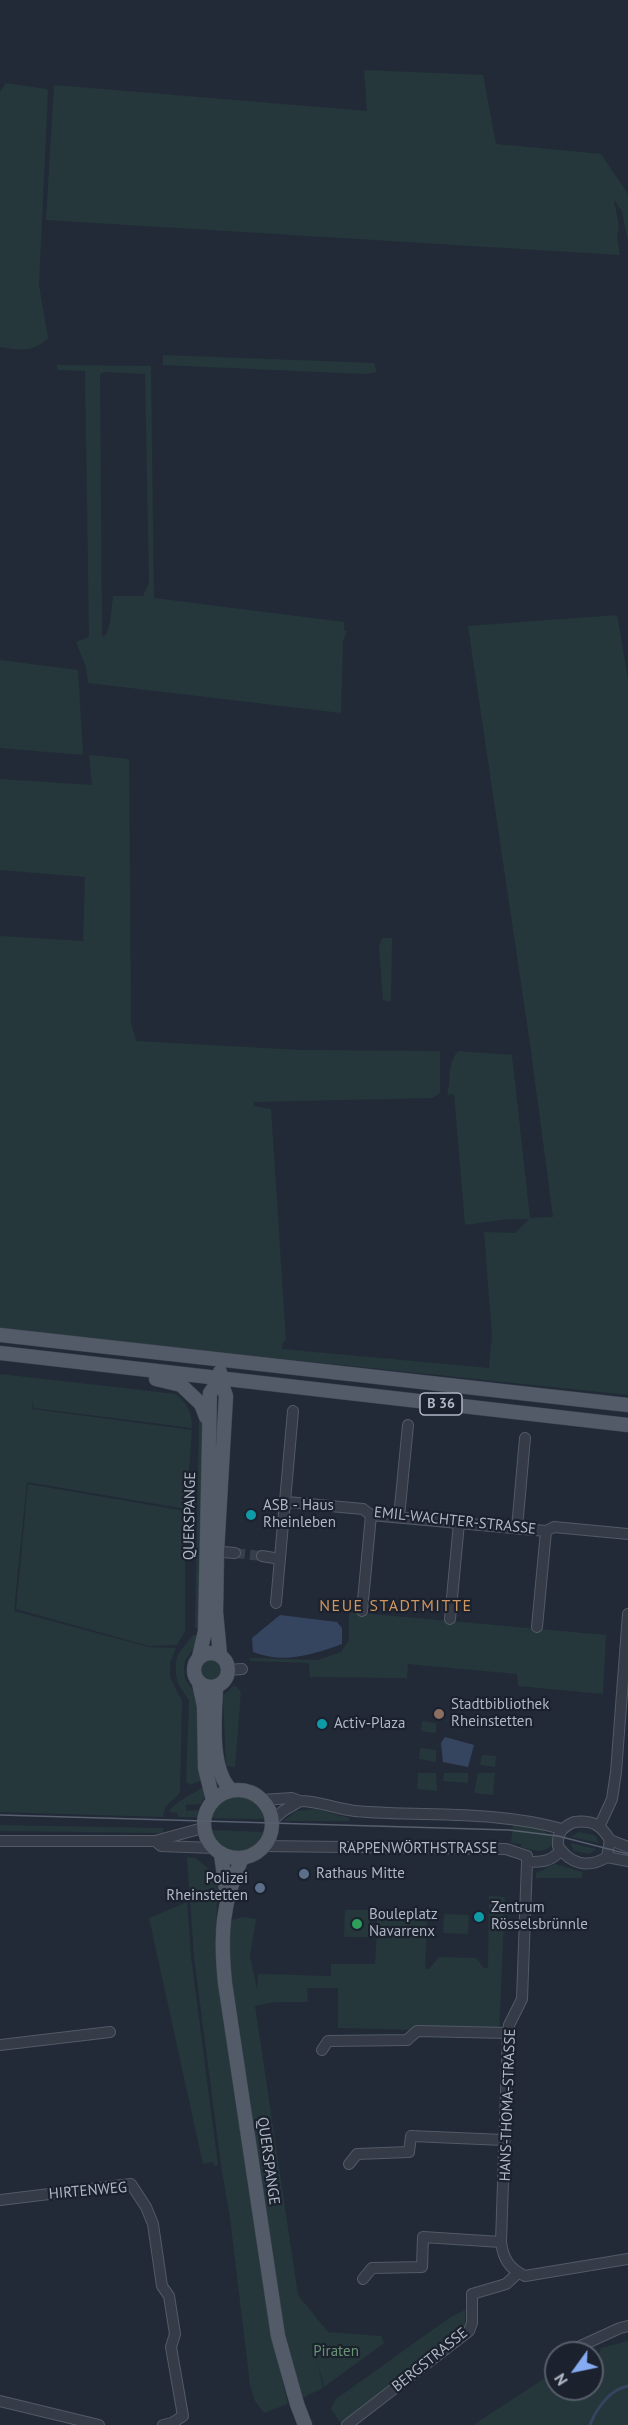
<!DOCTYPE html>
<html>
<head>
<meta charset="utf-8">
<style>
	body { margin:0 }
	#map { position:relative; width:628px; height:2425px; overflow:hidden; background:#222a38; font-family:"PT Sans",sans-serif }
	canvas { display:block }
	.north { position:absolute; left:544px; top:2341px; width:60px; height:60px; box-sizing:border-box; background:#1b212d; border:2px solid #575d6a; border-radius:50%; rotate:237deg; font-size:16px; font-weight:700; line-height:24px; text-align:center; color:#b0b7c5 }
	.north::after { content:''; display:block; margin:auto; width:21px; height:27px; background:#86abf3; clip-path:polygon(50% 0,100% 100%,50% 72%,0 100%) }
</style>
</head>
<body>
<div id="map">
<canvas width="628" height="2425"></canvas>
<div class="north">N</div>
</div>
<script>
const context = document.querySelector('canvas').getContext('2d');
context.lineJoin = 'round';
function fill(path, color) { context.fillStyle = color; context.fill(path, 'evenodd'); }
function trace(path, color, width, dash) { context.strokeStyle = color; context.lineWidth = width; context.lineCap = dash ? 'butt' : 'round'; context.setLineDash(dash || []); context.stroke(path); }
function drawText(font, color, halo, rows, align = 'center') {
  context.font = font + ' "PT Sans",sans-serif'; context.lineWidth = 4.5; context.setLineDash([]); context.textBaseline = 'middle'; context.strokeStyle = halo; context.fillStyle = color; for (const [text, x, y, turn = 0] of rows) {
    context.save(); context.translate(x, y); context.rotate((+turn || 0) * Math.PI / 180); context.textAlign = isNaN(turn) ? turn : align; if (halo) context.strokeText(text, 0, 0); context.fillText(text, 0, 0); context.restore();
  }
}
const green = new Path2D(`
	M 364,70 L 483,75 L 496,144 L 601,154 L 628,194 L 628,243 L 622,211 L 614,200 L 619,227 L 617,236 L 620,255 L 46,220 L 54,85 L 367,111 Z
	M 6,83 L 47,89 L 48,91 L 39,285 L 48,338 C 33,353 20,350 0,347 L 0,92 Z
	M 163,355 L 374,363 L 377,372 L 364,374 L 163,365 Z
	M 57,365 L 151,366 L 154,598 L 344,622 L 344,630 L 347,631 L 343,641 L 341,713 L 88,683 L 86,667 L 76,642 L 89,637 L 85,371 L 58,370 ZM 104,372 L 145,374 L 149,583 L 143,596 L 113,596 L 110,623 L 106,635 L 102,637 L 100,374 Z
	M 617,615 L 628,679 L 628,1395 L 0,1329 L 0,936 L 83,941 L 85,877 L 0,870 L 0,779 L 92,785 L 89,755 L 129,759 L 131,1023 L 136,1041 L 302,1050 L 440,1051 L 440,1093 L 432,1098 L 254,1102 L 254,1106 L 271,1109 L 286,1340 L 283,1342 L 282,1349 L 489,1368 L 492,1335 L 484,1232 L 515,1233 L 529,1219 L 508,1219 L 465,1225 L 454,1094 L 447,1095 C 452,1078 446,1066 458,1051 L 512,1055 L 530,1218 L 553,1217 L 530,1044 L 468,626 Z
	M 0,660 L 78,670 L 83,755 L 0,748 Z
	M 382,938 L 392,938 L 391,1002 L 383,1000 L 379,947 Z
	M 0,1374 L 176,1394 C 188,1405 192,1412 192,1428 L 34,1408 L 31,1396 L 33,1409 L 192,1430 L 186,1509 L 27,1482 L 14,1611 L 149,1647 L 176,1648 L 170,1663 L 170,1677 L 182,1701 L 180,1791 C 174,1804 165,1800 163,1817 L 0,1812 Z
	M 201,1416 L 204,1431 L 202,1628 L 195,1628 L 199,1417 Z
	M 28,1484 L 185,1511 L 185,1631 L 177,1645 L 149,1646 L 16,1609 Z
	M 349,1612 L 606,1635 L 603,1694 L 518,1686 L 517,1674 L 408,1664 L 407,1678 L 310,1677 L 309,1663 L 250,1661 L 250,1658 L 317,1660 L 341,1652 L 349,1640 Z
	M 193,1635 L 202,1635 L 185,1661 L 184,1668 L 185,1679 L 198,1697 L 203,1780 L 190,1785 L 186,1782 L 189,1701 L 179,1685 L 176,1675 L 176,1661 L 179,1653 Z
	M199 1670a12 12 0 1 1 24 0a12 12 0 1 1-24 0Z
	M 234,1685 L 241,1691 L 235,1767 L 226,1766 L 223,1696 Z
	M 422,1721 L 436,1723 L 436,1733 L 421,1731 Z
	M 420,1748 L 436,1750 L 436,1762 L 419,1759 Z
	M 482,1755 L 496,1756 L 495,1767 L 480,1765 Z
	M 418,1773 L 436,1773 L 437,1791 L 417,1789 Z
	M 444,1773 L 468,1773 L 468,1783 L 443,1781 Z
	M 478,1773 L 495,1773 L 493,1795 L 474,1793 Z
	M 204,1786 L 206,1794 L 201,1804 L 186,1805 L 186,1811 L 199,1810 L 197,1817 L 178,1817 L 177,1813 L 169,1812 C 175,1801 193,1795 204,1786 Z
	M 236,1796 C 250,1797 261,1804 264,1819 L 208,1818 C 213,1805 222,1797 236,1796 Z
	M 316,1809 L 349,1818 L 349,1821 L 283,1821 L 297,1811 Z
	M 513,1824 L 540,1829 L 552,1836 L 553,1844 C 543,1855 533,1850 521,1847 L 521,1844 L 511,1843 Z
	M 0,1825 L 163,1828 L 163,1833 L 0,1831 Z
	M 208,1830 L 263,1832 C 258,1853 234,1855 217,1846 Z
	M 578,1832 L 595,1835 L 599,1843 L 571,1837 Z
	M 570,1843 L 597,1849 L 589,1854 L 574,1851 Z
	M 187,1857 L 195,1858 L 218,1876 L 216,1930 L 219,1987 L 262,2273 L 272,2337 L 288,2404 L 264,2413 L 255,2401 L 250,2385 L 230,2218 L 221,2165 L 194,1957 Z
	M 555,1864 L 583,1872 L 582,1878 L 536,1878 L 536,1873 Z
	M 489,1896 L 505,1897 L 499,2032 L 338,2028 L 338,1988 L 307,1988 L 308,2002 L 275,2002 L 255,2006 L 298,2295 L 328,2332 L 381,2336 L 384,2343 L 324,2387 L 317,2360 L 323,2388 L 302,2398 L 280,2319 L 229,1971 L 229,1921 L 243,1917 L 256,1919 L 250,1955 L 257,1989 L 258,1974 L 331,1976 L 331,1964 L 375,1964 L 378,1912 L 403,1914 L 408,1917 L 427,1918 L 425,1969 L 429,1969 L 439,1957 L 476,1958 L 484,1968 L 488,1968 Z
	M 187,1902 L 191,1957 L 218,2165 L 214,2166 L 213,2162 L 203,2164 L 149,1918 Z
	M 345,1910 L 369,1910 L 369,1937 L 344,1937 Z
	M 444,1914 L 469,1915 L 468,1934 L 443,1933 Z
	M 465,2310 L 465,2327 L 341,2424 L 331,2409 L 336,2399 L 449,2318 Z
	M 628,2341 L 628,2425 L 473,2425 L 556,2371 L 556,2389 L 592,2389 L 592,2376 L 601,2348 Z`);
const water = new Path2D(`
	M 280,1615 L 337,1622 L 342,1628 L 342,1644 C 312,1655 283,1664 253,1652 L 252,1638 Z
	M 445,1737 L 474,1745 L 468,1767 L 443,1762 L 441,1743 Z`);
const stream = new Path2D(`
	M 590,2425 C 596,2409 610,2389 628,2386`);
const minorTunnel = new Path2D(`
	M 235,1553 L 262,1556`);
const minor = new Path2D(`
	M 284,1507 L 287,1502 L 363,1509 L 371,1515 L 546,1531 L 554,1527 L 628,1534
	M 399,1517 L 408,1425
	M 517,1528 L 525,1438
	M 211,1551 L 235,1553
	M 262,1556 L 280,1559
	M 276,1603 L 293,1411
	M 362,1611 L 371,1515
	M 450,1619 L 459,1523
	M 537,1627 L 546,1531
	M 228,1670 L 242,1669
	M 262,1800 L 292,1798 L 300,1801 C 319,1801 336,1809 355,1811 C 424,1817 495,1810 562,1829
	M 272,1821 L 283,1811 L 300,1801
	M 574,1822 C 593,1820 601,1825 610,1840 L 607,1857 C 588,1869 570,1864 558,1846 C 557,1832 563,1827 574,1822 Z
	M 600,1825 L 612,1799 L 616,1772 L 628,1614
	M 610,1840 L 628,1847
	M 0,1841 L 155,1841 L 203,1828
	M 155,1841 L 161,1846 L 213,1848
	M 264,1846 L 506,1849 L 527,1856 L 527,1862
	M 607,1857 L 628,1861
	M 527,1862 L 522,1999 L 509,2025 L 508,2033 L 501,2242 C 503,2258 509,2269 525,2276 L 628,2259
	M 527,1862 C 542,1862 551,1862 561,1850
	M 0,2045 L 110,2032
	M 322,2050 L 328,2041 L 407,2040 L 417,2031 L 508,2033
	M 349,2164 L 357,2154 L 409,2152 L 411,2136 L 504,2140
	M 0,2200 L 131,2184 L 146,2207 L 153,2224 L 162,2286 L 169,2296 L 175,2334 L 171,2347 L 183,2416 L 172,2423 L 163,2425
	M 363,2279 L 372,2268 L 422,2267 L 423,2237 L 501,2242
	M 574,2349 L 620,2328 L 628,2326
	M 0,2401 L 99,2425
	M 347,2425 L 469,2331 L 472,2323 L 472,2294 L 506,2284 L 518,2273`);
const major = new Path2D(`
	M 0,1335 L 628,1405
	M 0,1353 L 628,1425
	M 220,1372 L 220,1379 L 226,1396 L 217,1552 L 216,1612 L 220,1655
	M 156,1379 L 181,1385 L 201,1404 L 206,1417
	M194 1670a17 17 0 1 1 34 0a17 17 0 1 1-34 0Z
	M 199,1657 L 205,1631 L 210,1393 L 220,1379
	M 199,1683 L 204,1706 L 205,1768 L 213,1800
	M 216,1687 C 215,1716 209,1768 231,1790
	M204 1824a34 34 0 1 1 68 0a34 34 0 1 1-68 0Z
	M 221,1854 L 227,1897
	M 242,1858 C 222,1903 220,1934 225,1983 L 278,2336 L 297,2404 L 305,2425`);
const tram = new Path2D(`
	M 0,1815 L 509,1830 L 558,1836 L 628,1854`);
const markers = [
	[251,1515,6,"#0f9aa8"],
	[439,1714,6,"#8d6e63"],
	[322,1724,6,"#0f9aa8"],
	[304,1874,6,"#5c6f8a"],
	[260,1888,6,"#5c6f8a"],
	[479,1917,6,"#0f9aa8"],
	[357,1924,6,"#2e9e5b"]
];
const shields = [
	[441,1404,42]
];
const shieldNames = [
	["B 36",441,1404]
];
const poiNames = [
	["ASB - Haus",263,1506],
	["Rheinleben",263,1523],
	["Stadtbibliothek",451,1705],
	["Rheinstetten",451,1722],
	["Activ-Plaza",334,1724],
	["Rathaus Mitte",316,1874],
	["Polizei",248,1879,"right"],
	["Rheinstetten",248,1896,"right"],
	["Zentrum",491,1908],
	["Rösselsbrünnle",491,1925],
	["Bouleplatz",369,1915],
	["Navarrenx",369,1932]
];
const streetNames = [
	["QUERSPANGE",190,1516,-89],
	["EMIL-WACHTER-STRASSE",455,1521,6],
	["RAPPENWÖRTHSTRASSE",418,1849],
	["HANS-THOMA-STRASSE",508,2105,-88],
	["QUERSPANGE",268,2161,82],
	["HIRTENWEG",88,2191,-5],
	["BERGSTRASSE",430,2360,-39]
];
const parkNames = [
	["Piraten",336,2352]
];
const neighbourhoodNames = [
	["NEUE STADTMITTE",396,1606]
];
fill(green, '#25373a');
fill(water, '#36455f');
trace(stream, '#36455f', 3);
trace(minorTunnel, '#373f4d', 10, [10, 5]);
trace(minor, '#535a66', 12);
trace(major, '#3f4552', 15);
trace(minor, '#353c48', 10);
trace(major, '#535b68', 14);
trace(tram, '#57606f', 1.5);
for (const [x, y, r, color] of markers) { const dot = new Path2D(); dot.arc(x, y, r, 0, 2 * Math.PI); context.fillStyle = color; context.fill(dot); trace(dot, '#1b212d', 2); }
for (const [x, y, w] of shields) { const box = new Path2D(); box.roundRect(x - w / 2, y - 11, w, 22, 4.5); context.fillStyle = '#1b212d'; context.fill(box); trace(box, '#b0b7c5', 1.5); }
drawText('bold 14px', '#b0b7c5', null, shieldNames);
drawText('15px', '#b0b7c5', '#1b212d', poiNames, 'left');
drawText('15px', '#b0b7c5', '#1b212d', streetNames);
drawText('15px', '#689474', '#1b212d', parkNames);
context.letterSpacing = '1.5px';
drawText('16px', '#cf9661', '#1b212d', neighbourhoodNames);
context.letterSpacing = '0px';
</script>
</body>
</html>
